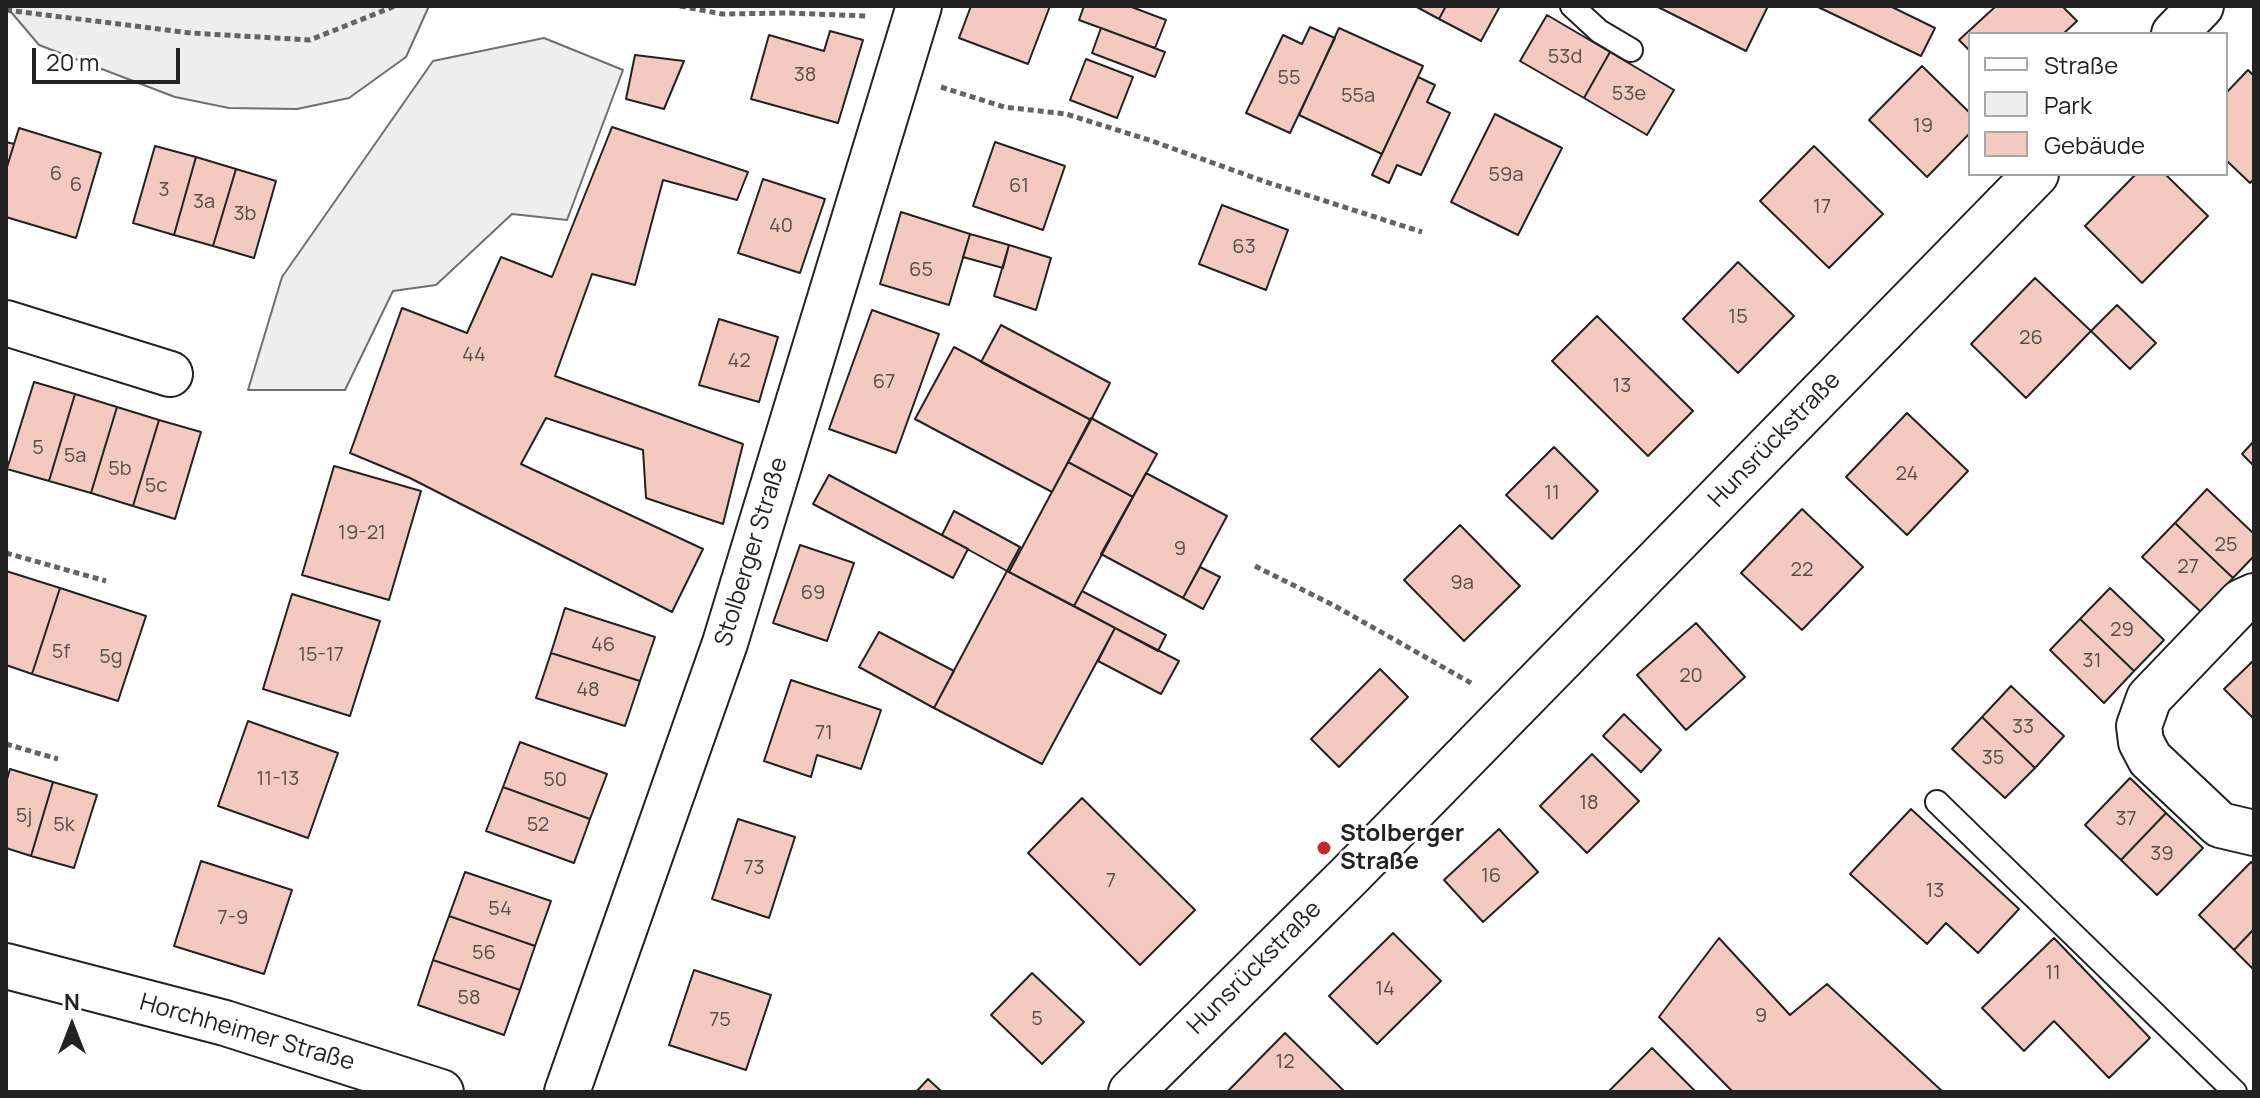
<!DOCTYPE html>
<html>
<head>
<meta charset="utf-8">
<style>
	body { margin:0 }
	#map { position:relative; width:2260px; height:1098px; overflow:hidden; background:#fff; font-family:Manrope,sans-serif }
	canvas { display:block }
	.frame { position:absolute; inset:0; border:8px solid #222; pointer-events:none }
	.legend { position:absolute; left:1968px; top:32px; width:260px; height:144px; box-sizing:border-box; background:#fff; border:2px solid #a7a7a7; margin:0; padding:10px 14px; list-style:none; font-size:24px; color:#222 }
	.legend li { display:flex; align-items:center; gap:16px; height:40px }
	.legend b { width:40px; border:2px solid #a7a7a7 }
	.north { position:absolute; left:32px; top:986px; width:80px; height:80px; -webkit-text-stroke:6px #fff; paint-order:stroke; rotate:0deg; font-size:22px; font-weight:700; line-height:32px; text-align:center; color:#222 }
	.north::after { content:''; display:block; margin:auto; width:28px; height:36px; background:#222; clip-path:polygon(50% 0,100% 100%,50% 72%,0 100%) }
	.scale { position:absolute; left:32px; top:48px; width:148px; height:36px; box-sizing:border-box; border:4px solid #222; border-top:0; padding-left:10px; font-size:24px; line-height:28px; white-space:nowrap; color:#222; -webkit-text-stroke:6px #fff; paint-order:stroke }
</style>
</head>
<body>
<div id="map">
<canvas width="2260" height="1098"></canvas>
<div class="frame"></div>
<ul class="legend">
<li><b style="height:10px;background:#fff"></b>Straße</li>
<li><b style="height:22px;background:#eee"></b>Park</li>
<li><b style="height:22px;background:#f3c9c0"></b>Gebäude</li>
</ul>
<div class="north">N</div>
<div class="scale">20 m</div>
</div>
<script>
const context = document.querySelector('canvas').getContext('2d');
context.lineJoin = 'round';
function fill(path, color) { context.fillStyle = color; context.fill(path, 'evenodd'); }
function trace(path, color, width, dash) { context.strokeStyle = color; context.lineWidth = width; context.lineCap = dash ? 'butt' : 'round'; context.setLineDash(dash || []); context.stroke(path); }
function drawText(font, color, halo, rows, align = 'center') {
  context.font = font + ' Manrope,sans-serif'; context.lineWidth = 6; context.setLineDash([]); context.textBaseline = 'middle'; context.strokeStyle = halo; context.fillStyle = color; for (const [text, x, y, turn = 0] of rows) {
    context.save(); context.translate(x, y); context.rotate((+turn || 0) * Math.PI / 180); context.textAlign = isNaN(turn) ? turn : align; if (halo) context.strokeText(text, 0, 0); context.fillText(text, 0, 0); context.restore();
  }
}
const green = new Path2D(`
	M 6,6 L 429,6 L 406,57 L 349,98 L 297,109 L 229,108 L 175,97 L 39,45 Z
	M 544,38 L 623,70 L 567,220 L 512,214 L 436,285 L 393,291 L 345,390 L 248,390 L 282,277 L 433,61 Z`);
const building = new Path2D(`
	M 971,6 L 1050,6 L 1028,64 L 959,38 Z
	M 1084,6 L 1129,6 L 1166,20 L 1155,48 L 1079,20 Z
	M 1415,6 L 1446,6 L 1439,19 Z
	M 1446,6 L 1500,6 L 1481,41 L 1439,19 Z
	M 1656,6 L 1768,6 L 1746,51 Z
	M 1816,6 L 1890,6 L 1935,28 L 1921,56 Z
	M 1996,6 L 2062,6 L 2077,21 L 2063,34 L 1970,34 L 1970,51 L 1959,40 Z
	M 1547,15 L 1610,52 L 1584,98 L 1520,61 Z
	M 1310,27 L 1335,38 L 1290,133 L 1246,113 L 1283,35 L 1302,44 Z
	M 1101,28 L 1165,52 L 1155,77 L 1092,53 Z
	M 1339,28 L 1423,66 L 1382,154 L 1299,115 Z
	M 830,31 L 863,40 L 838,123 L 751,99 L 769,35 L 824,51 Z
	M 1610,52 L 1674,90 L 1647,135 L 1584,98 Z
	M 635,55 L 684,61 L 664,109 L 626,99 Z
	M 1086,59 L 1133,77 L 1117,118 L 1070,100 Z
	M 1922,66 L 1970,113 L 1970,133 L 1927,177 L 1869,120 Z
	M 2248,70 L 2254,76 L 2254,179 L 2250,183 L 2226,160 L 2226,93 Z
	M 1418,77 L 1435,85 L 1427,102 L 1450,113 L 1421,175 L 1397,165 L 1389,183 L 1372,175 Z
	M 1495,114 L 1562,148 L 1518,235 L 1451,202 Z
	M 612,127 L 748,172 L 737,200 L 663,180 L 635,285 L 592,274 L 555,376 L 743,444 L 723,524 L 646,498 L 643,450 L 546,418 L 521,464 L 703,549 L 672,612 L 410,478 L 350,453 L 402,308 L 467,333 L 501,257 L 552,277 Z
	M 19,128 L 101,153 L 76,238 L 6,217 L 6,170 Z
	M 6,142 L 14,144 L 6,170 Z
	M 995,142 L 1065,166 L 1043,230 L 973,206 Z
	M 155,146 L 196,157 L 174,235 L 133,223 Z
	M 1814,146 L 1883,214 L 1829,268 L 1760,201 Z
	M 196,157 L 236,169 L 213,246 L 174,235 Z
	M 236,169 L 276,181 L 254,258 L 213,246 Z
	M 2136,174 L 2165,174 L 2208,216 L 2142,283 L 2085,226 Z
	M 763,179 L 825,199 L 800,273 L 738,253 Z
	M 1222,205 L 1288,230 L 1266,290 L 1199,264 Z
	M 901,212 L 970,234 L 949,305 L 880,284 Z
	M 970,234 L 1009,245 L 1003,268 L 963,257 Z
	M 1009,245 L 1051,258 L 1036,310 L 994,296 Z
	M 1738,262 L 1794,316 L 1738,373 L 1683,319 Z
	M 2035,278 L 2091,331 L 2026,398 L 1971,344 Z
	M 2117,305 L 2156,343 L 2130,369 L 2091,331 Z
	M 872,310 L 939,334 L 896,453 L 829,429 Z
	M 1597,316 L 1693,411 L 1648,456 L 1552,361 Z
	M 719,319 L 778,337 L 759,402 L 699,385 Z
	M 1001,325 L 1110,383 L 1091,420 L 981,362 Z
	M 954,347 L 1091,420 L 1052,492 L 915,419 Z
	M 34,382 L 75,394 L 49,481 L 7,469 Z
	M 75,394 L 117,407 L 91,493 L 49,481 Z
	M 117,407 L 159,420 L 133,506 L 91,493 Z
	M 1907,413 L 1968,471 L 1907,535 L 1846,477 Z
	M 1091,418 L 1157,454 L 1133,497 L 1068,462 Z
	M 159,420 L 201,432 L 175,519 L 133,506 Z
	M 2254,441 L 2254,466 L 2242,454 Z
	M 1554,447 L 1598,491 L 1552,539 L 1506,495 Z
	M 1068,462 L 1133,497 L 1074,606 L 1009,572 Z
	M 334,466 L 421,491 L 389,600 L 302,575 Z
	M 1146,473 L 1227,516 L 1183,598 L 1101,554 Z
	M 829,475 L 968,549 L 953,578 L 813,504 Z
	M 2207,489 L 2254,534 L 2254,556 L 2233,578 L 2175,523 Z
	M 1802,509 L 1863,567 L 1802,630 L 1741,573 Z
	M 954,511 L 1020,547 L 1007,571 L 942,535 Z
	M 2175,523 L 2233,578 L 2201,612 L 2142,557 Z
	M 1460,525 L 1520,586 L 1464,641 L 1404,580 Z
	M 800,545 L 854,563 L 827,641 L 773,623 Z
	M 1200,567 L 1220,577 L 1203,609 L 1183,598 Z
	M 6,571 L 60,588 L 32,674 L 6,665 Z
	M 1007,571 L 1115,628 L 1042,764 L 934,708 Z
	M 60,588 L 146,616 L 118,701 L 32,674 Z
	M 2110,588 L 2164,640 L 2134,671 L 2080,619 Z
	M 1082,591 L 1166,635 L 1158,651 L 1074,606 Z
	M 292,594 L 380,621 L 350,716 L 263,689 Z
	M 565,608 L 655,637 L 640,681 L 551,653 Z
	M 2080,619 L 2134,671 L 2104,703 L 2050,650 Z
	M 1696,623 L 1745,677 L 1686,730 L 1637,675 Z
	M 1115,628 L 1179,661 L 1161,694 L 1098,661 Z
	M 879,632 L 954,671 L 934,708 L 859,667 Z
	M 551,653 L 640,681 L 625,726 L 536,698 Z
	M 2254,660 L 2254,719 L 2224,689 Z
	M 1380,669 L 1408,697 L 1339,767 L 1311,739 Z
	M 791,680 L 881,710 L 861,769 L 817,755 L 811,777 L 764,761 Z
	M 2011,686 L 2064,736 L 2035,768 L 1982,717 Z
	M 1624,714 L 1661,750 L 1641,772 L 1603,736 Z
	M 1982,717 L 2035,768 L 2005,798 L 1952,749 Z
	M 248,721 L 338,753 L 308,838 L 218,806 Z
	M 520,742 L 607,774 L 590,819 L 503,787 Z
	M 1592,754 L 1639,801 L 1587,853 L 1540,806 Z
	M 10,769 L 53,782 L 31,856 L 6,848 L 6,783 Z
	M 2130,778 L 2166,813 L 2121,860 L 2085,825 Z
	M 53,782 L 97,795 L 74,868 L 31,856 Z
	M 503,787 L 590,819 L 574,863 L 486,831 Z
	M 1082,798 L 1195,910 L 1140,965 L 1028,853 Z
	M 1911,809 L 2019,909 L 1978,953 L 1946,923 L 1927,944 L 1850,874 Z
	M 2166,813 L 2203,848 L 2157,895 L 2121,860 Z
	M 738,819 L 795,837 L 769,918 L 712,899 Z
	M 1499,829 L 1538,872 L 1483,922 L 1444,880 Z
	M 201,861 L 292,890 L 264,974 L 174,946 Z
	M 2251,862 L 2254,865 L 2254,929 L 2234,950 L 2199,915 Z
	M 465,872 L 551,901 L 535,946 L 449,916 Z
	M 449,916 L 535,946 L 520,990 L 433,960 Z
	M 2254,929 L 2254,970 L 2234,950 Z
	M 1393,933 L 1441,981 L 1377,1044 L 1329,996 Z
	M 1719,938 L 1790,1015 L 1827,984 L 1943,1092 L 1733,1092 L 1659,1017 Z
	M 2054,938 L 2150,1038 L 2109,1078 L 2054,1021 L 2024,1051 L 1982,1008 Z
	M 433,960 L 520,990 L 504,1035 L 418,1005 Z
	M 694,970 L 771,995 L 746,1070 L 669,1045 Z
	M 1032,973 L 1084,1022 L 1042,1064 L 991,1015 Z
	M 1285,1033 L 1345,1092 L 1227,1092 Z
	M 1652,1048 L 1696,1092 L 1608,1092 Z
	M 928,1079 L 942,1092 L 916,1092 Z`);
const path = new Path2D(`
	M 680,6 L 722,14 L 787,13 L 866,16
	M 6,10 L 191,33 L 310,40 L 395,6
	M 941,87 L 1004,107 L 1066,114 L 1152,141 L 1266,182 L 1422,232
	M 6,553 L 106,581
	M 1255,566 L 1335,606 L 1471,683
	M 6,744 L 58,759`);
const lane = new Path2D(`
	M 1572,6 L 1599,31 L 1631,50
	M 1937,802 L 2235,1092`);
const street = new Path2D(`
	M 6,323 L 170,374
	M 2254,596 L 2241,602 L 2149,698 L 2139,726 L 2141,742 L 2150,759 L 2220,825 L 2254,833
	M 6,966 L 225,1023 L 441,1092
	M 567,1092 L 725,643 L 919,6`);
const secondary = new Path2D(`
	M 2174,34 L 2201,6
	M 1131,1092 L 1351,874 L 2036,174`);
const markers = [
	[1324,848,8,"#c62828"]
];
const numberNames = [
	["53d",1565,57],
	["38",805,75],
	["55",1289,78],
	["53e",1629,94],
	["55a",1358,96],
	["19",1923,126],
	["6",56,174],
	["59a",1506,175],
	["6",76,185],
	["61",1019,186],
	["3",164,190],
	["3a",204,202],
	["17",1822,207],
	["3b",245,214],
	["40",781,226],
	["63",1244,247],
	["65",921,270],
	["15",1738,317],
	["26",2031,338],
	["44",474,355],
	["42",739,361],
	["67",884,382],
	["13",1622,386],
	["5",38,448],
	["5a",75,456],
	["5b",120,469],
	["24",1907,474],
	["5c",156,486],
	["11",1552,493],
	["19-21",362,533],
	["25",2226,545],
	["9",1180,549],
	["27",2188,567],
	["22",1802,570],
	["9a",1462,583],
	["69",813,593],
	["29",2122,630],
	["46",603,645],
	["5f",61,652],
	["15-17",321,655],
	["5g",111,657],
	["31",2092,661],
	["20",1691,676],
	["48",588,690],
	["33",2023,727],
	["71",824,733],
	["35",1993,758],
	["11-13",278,779],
	["50",555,780],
	["18",1589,803],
	["5j",24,816],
	["37",2126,819],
	["5k",64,825],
	["52",538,825],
	["39",2162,854],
	["73",754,868],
	["16",1491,876],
	["7",1111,881],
	["13",1935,891],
	["54",500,909],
	["7-9",233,918],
	["56",484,953],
	["11",2053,973],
	["14",1385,989],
	["58",469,998],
	["9",1761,1016],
	["5",1037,1019],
	["75",720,1020],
	["12",1285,1062]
];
const streetNames = [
	["Hunsrückstraße",1775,440,-46],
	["Stolberger Straße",752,552,-73],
	["Hunsrückstraße",1255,968,-45],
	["Horchheimer Straße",247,1033,16]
];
const poiNames = [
	["Stolberger",1340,834],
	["Straße",1340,862]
];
fill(green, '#eee');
trace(green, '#6f6f6f', 2);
fill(building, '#f3c9c0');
trace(building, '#222', 2);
trace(lane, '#222', 26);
trace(street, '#222', 48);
trace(secondary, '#222', 48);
trace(path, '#646464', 5, [6, 4]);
trace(lane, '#fff', 22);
trace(street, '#fff', 44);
trace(secondary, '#fff', 44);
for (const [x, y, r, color] of markers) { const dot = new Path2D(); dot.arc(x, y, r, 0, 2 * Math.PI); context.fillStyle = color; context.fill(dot); trace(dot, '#fff', 3); }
drawText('20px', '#564c4a', null, numberNames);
drawText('24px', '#222', '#fff', streetNames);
drawText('bold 24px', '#222', '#fff', poiNames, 'left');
</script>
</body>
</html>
